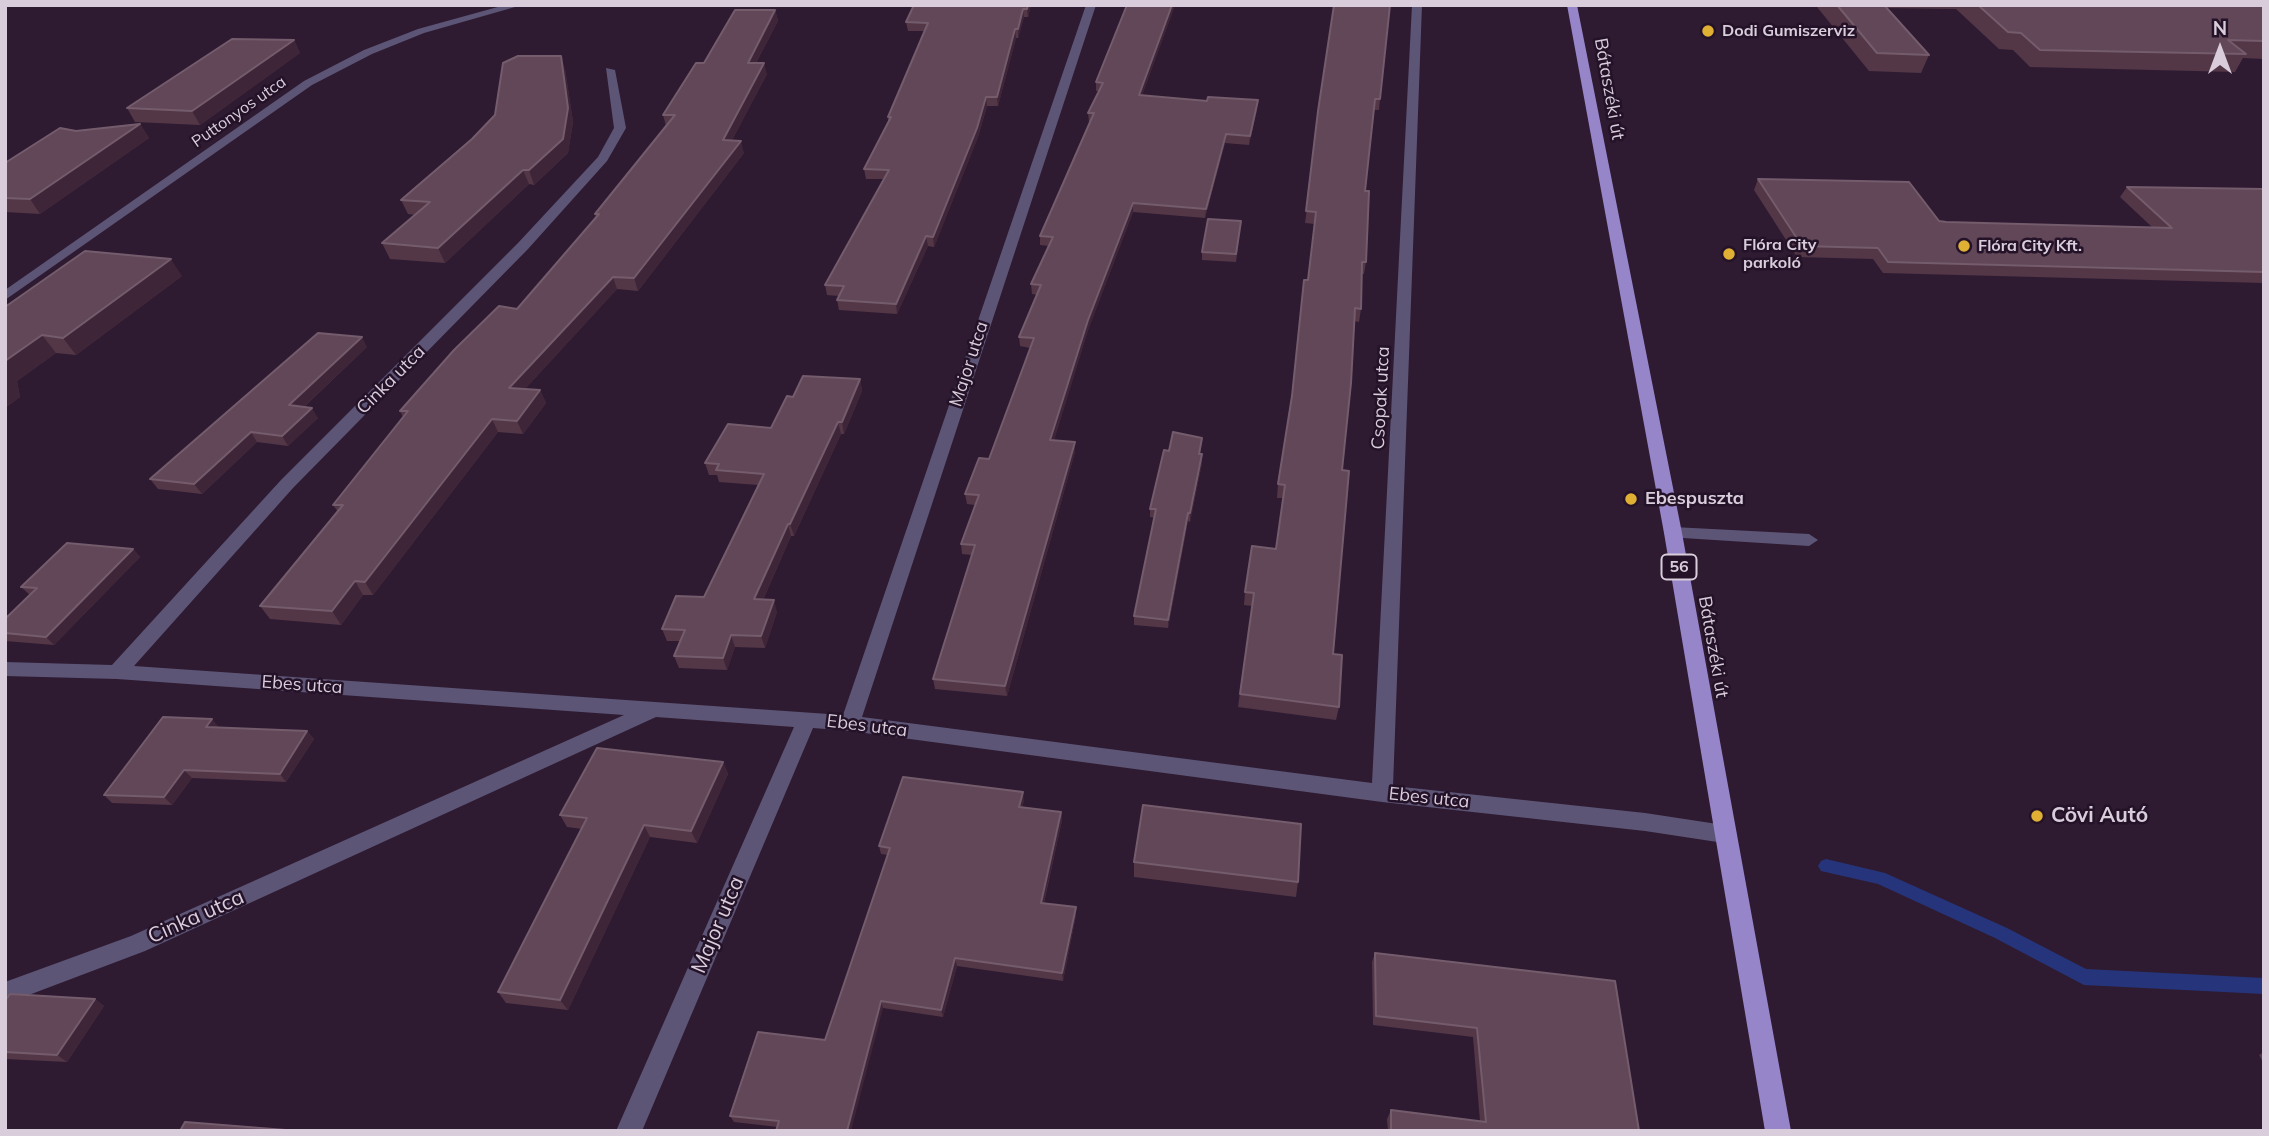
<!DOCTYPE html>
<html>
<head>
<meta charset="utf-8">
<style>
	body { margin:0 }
	#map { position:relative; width:2269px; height:1136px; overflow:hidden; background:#2e1b32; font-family:Mulish,sans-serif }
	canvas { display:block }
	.frame { position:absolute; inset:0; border:7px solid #d9cddc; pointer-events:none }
	.north { position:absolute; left:2185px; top:14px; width:70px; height:70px; -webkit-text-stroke:5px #241228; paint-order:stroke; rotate:0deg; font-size:19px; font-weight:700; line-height:28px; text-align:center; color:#d9cddc }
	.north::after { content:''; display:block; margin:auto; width:24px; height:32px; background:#d9cddc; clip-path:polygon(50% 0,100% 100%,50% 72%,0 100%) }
</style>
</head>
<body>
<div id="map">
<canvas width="2269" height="1136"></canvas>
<div class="frame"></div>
<div class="north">N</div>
</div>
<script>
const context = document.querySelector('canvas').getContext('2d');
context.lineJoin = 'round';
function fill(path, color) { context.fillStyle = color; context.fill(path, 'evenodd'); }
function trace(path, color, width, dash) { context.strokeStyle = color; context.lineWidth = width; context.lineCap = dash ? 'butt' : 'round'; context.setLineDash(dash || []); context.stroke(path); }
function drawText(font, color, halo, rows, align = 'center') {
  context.font = font + ' Mulish,sans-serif'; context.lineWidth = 5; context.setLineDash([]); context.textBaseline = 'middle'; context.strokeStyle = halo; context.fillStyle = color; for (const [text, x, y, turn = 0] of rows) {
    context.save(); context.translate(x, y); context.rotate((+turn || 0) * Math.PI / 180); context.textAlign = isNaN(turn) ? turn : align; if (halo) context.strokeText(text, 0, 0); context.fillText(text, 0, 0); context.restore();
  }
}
const stream = new Path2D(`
	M 1826,859 L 1885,873 L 2007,928 L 2086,969 L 2264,978 L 2264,994 L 2084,985 L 1995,938 L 1878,884 L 1821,871 L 1818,866 L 1821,861 Z`);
const minor = new Path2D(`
	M 505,5 L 522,5 L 424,33 L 372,54 L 312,85 L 5,300 L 5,290 L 304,81 L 364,50 L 418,29 Z
	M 1086,5 L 1096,5 L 862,717 L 1372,783 L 1412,5 L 1422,5 L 1393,786 L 1645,813 L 1724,825 L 1732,828 L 1735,834 L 1732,840 L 1724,843 L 1645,831 L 1382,802 L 850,731 L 813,728 L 642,1131 L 616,1131 L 794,727 L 656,717 L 145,951 L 5,1004 L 5,982 L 131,936 L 624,715 L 117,679 L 5,676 L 5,662 L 112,665 L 281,480 L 518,243 L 598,157 L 614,128 L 606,68 L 615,70 L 626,128 L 607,161 L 528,249 L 293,488 L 134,666 L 843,715 Z
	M 1673,527 L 1809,534 L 1818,540 L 1809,546 L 1667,537 L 1664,533 L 1667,529 Z`);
const primary = new Path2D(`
	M 1567,5 L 1577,5 L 1682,533 L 1791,1131 L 1765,1131 L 1664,533 Z`);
const wall = new Path2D(`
	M 1031,5 L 1028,17 L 1024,17 L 1018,38 L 1016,38 L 998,106 L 987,106 L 978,137 L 934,247 L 928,246 L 897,314 L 839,310 L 837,300 L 839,296 L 827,295 L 825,285 L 884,179 L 866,179 L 864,169 L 888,122 L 888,117 L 924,31 L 908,31 L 906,22 Z
	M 1175,5 L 1142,95 L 1257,109 L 1249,145 L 1225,143 L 1205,218 L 1133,212 L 1088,330 L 1054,440 L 1075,452 L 1007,696 L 935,689 L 933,679 L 972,555 L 962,554 L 961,544 L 975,505 L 967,504 L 965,494 L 989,459 L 1030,348 L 1020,346 L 1019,337 L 1037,295 L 1032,294 L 1031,284 L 1049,246 L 1040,245 L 1040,236 L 1090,122 L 1089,122 L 1088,113 L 1099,91 L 1096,91 L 1096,82 Z
	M 1334,5 L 1380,99 L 1379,110 L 1374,110 L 1365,191 L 1366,262 L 1364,274 L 1362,274 L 1361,309 L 1359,322 L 1354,321 L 1342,470 L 1333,654 L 1339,707 L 1336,720 L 1238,707 L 1252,606 L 1244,605 L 1245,592 L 1276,549 L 1283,498 L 1277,498 L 1278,484 L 1292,397 L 1315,224 L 1305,223 Z
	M 1678,5 L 2264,5 L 2264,59 L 2243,58 L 2235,72 L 2030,67 L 2013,50 L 1999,49 L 1956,9 L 1886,8 L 1929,55 L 1921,73 L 1869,71 L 1817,7 Z
	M 775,10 L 778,21 L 756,63 L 767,74 L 732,140 L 744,153 L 638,291 L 617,289 L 525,389 L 540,390 L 546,403 L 523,434 L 498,432 L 373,595 L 363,595 L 341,625 L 270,619 L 260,606 L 338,512 L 333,505 L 403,417 L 400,411 L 517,309 L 596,217 L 595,214 L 666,126 L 663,115 L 704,63 Z
	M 294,40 L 300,53 L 200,125 L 135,122 L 127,108 Z
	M 565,69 L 573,122 L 568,153 L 534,185 L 529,184 L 445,263 L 390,259 L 382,243 L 415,215 L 408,214 L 401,200 L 472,139 Z
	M 140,124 L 149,138 L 40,214 L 5,212 L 5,163 L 76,131 Z
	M 1758,179 L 1946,222 L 2153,228 L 2120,197 L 2127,187 L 2264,189 L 2264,283 L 1883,273 L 1873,259 L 1797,257 L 1754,190 Z
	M 1240,229 L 1236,262 L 1202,260 L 1202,252 Z
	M 182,276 L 76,355 L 56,353 L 17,381 L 20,397 L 5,408 L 5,307 Z
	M 367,347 L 304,407 L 318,418 L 288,446 L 257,442 L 202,494 L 158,489 L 150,479 Z
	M 860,379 L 862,391 L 844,434 L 841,434 L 794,536 L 791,536 L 763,600 L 777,612 L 765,648 L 735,647 L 727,670 L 679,668 L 674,656 L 681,641 L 667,641 L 662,629 L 704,597 L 758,485 L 719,482 L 717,475 L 709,475 L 705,463 L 771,428 L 793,397 Z
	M 1201,446 L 1200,454 L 1202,463 L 1190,522 L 1188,521 L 1168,628 L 1134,625 L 1134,616 L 1155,518 L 1150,517 L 1150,509 L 1169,451 Z
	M 133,549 L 140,557 L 54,645 L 5,641 L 5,619 L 30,595 L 21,587 Z
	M 219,727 L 307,731 L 314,739 L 286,782 L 192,778 L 172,805 L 112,803 L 104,795 Z
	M 723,762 L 728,774 L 697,843 L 650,837 L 568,1010 L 506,1003 L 498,992 L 582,829 L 567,827 L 560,815 Z
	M 1024,800 L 1022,808 L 1061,812 L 1062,820 L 1044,903 L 1076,915 L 1063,981 L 957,966 L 943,1017 L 883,1008 L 778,1127 L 734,1122 L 730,1116 L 825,1040 L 888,855 L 881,854 L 879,846 Z
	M 1134,862 L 1298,882 L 1296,897 L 1134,877 Z
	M 1375,953 L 1639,1131 L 1388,1131 L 1387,1119 L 1391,1110 L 1480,1121 L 1473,1037 L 1373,1025 L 1372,962 Z
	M 95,999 L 104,1006 L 67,1062 L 5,1059 L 5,1001 Z
	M 2264,1052 L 2264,1064 L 2259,1055 Z`);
const shadedWall = new Path2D(`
	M 1028,5 L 1031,5 L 1028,17 L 1027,9 Z
	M 1172,5 L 1175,5 L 1139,104 L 1139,95 Z
	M 1023,9 L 1024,17 L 1018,38 L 1018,29 Z
	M 775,10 L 778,21 L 750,74 L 748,63 Z
	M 1015,29 L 1016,38 L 998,106 L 997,97 Z
	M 294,40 L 300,53 L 200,125 L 192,111 Z
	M 561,56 L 565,69 L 573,122 L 568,153 L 534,185 L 529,170 Z
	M 764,63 L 767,74 L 726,152 L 723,140 Z
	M 986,97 L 987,106 L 978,137 L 934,247 L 933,237 Z
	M 1258,100 L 1257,109 L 1249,145 L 1250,136 Z
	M 140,124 L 149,138 L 40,214 L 30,199 Z
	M 1226,134 L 1225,143 L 1205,218 L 1206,209 Z
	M 741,141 L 744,153 L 638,291 L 634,278 Z
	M 523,170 L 529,184 L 445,263 L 438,248 Z
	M 1133,203 L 1133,212 L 1088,330 L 1051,450 L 1050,440 L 1088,320 Z
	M 926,236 L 928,246 L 897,314 L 896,304 Z
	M 171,259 L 182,276 L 76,355 L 63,338 Z
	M 613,277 L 617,289 L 514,401 L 509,388 Z
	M 42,335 L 56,353 L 17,381 L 20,397 L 5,408 L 5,361 Z
	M 362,337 L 367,347 L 295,415 L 289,405 Z
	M 860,379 L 862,391 L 844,434 L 842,422 Z
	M 540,390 L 546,403 L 523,434 L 517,421 Z
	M 312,408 L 318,418 L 288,446 L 282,436 Z
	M 492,419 L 498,432 L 373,595 L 365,582 Z
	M 838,422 L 841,434 L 794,536 L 790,524 Z
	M 251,432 L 257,442 L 202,494 L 194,484 Z
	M 1075,442 L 1075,452 L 1007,696 L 1005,686 Z
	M 1202,454 L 1202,463 L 1190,522 L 1190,513 Z
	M 1188,513 L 1188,521 L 1168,628 L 1168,620 Z
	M 788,524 L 791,536 L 758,611 L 754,599 Z
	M 133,549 L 140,557 L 54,645 L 46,637 Z
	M 355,581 L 363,595 L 341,625 L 332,611 Z
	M 774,600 L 777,612 L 765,648 L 761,636 Z
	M 731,635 L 735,647 L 727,670 L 723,658 Z
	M 212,719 L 219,727 L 206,727 Z
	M 307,731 L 314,739 L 286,782 L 280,774 Z
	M 723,762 L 728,774 L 697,843 L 691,831 Z
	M 184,770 L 192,778 L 172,805 L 164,797 Z
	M 1023,792 L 1024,800 L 1020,815 L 1019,807 Z
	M 1061,812 L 1062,820 L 1042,910 L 1041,903 Z
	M 644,825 L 650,837 L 568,1010 L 560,1000 Z
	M 1076,907 L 1076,915 L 1063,981 L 1062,973 Z
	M 955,958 L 957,966 L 943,1017 L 941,1010 Z
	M 95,999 L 104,1006 L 67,1062 L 57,1055 Z
	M 881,1001 L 883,1008 L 851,1131 L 847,1131 Z`);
const building = new Path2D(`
	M 914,5 L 1028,5 L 1027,9 L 1023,9 L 1018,29 L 1015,29 L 997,97 L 986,97 L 977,128 L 933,237 L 926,236 L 896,304 L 837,300 L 844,286 L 825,285 L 889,170 L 864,169 L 891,117 L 888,117 L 928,23 L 906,22 Z
	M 1127,5 L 1172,5 L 1139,95 L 1207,101 L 1208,97 L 1258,100 L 1250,136 L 1226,134 L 1206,209 L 1133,203 L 1088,320 L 1050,440 L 1075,442 L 1005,686 L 933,679 L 975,545 L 961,544 L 979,495 L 965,494 L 979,458 L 989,459 L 1034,338 L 1019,337 L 1041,285 L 1031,284 L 1053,237 L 1040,236 L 1094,113 L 1088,113 L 1103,83 L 1096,82 Z
	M 1334,5 L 1390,5 L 1380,99 L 1375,99 L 1365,191 L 1369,191 L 1366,262 L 1362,262 L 1361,309 L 1355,308 L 1351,383 L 1342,470 L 1349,471 L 1333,654 L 1342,655 L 1339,707 L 1240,694 L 1254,593 L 1245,592 L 1252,546 L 1276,549 L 1285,485 L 1278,484 L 1292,396 L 1304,280 L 1308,280 L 1316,212 L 1306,211 L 1318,111 Z
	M 1837,5 L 1884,5 L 1929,55 L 1877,53 Z
	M 1978,5 L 2264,5 L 2264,41 L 2228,40 L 2246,54 L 2040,50 L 2021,33 L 2008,32 Z
	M 735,10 L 775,10 L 748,63 L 764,63 L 723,140 L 741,141 L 634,278 L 613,277 L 509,388 L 540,390 L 517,421 L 492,419 L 365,582 L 355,581 L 332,611 L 260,606 L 343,505 L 333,505 L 408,411 L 400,411 L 454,350 L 499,306 L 517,309 L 599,214 L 595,214 L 675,115 L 663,115 L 696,63 L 704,63 Z
	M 232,39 L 294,40 L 192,111 L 127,108 Z
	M 518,56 L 561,56 L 568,108 L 563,139 L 529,170 L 523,170 L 438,248 L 382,243 L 430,202 L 401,200 L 472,139 L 495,115 L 503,63 Z
	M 140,124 L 30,199 L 5,198 L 5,163 L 60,128 L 76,131 Z
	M 1758,179 L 1909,182 L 1939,221 L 1946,222 L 2172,228 L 2127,187 L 2264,189 L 2264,272 L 1888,262 L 1878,248 L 1802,246 Z
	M 1208,219 L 1241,221 L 1236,254 L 1202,252 Z
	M 85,251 L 171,259 L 63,338 L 42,335 L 5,361 L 5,307 Z
	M 318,333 L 362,337 L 289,405 L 312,408 L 282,436 L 251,432 L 194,484 L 150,479 Z
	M 803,376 L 860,379 L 842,422 L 838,422 L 790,524 L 788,524 L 754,599 L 774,600 L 761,636 L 731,635 L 723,658 L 674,656 L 685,630 L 662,629 L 676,596 L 704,597 L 764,474 L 716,470 L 719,464 L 705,463 L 728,424 L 771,428 L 787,396 L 793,397 Z
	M 1173,432 L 1202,438 L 1199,454 L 1202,454 L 1190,513 L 1188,513 L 1168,620 L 1134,616 L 1156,509 L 1150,509 L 1164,450 L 1169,451 Z
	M 67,543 L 133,549 L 46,637 L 5,633 L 5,619 L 37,588 L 21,587 Z
	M 163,717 L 212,719 L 206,727 L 307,731 L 280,774 L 184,770 L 164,797 L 104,795 Z
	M 597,748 L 723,762 L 691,831 L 644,825 L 560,1000 L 498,992 L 587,818 L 560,815 Z
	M 903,777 L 1023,792 L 1019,807 L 1061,812 L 1041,903 L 1076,907 L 1062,973 L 955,958 L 941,1010 L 881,1001 L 847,1131 L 776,1131 L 779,1121 L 730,1116 L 758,1032 L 825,1040 L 890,848 L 879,846 Z
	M 1143,805 L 1301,824 L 1298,882 L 1134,862 Z
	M 1375,953 L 1615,981 L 1639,1131 L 1391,1131 L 1391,1110 L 1486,1122 L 1477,1028 L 1376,1016 Z
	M 10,994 L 95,999 L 57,1055 L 5,1052 L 5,1001 Z
	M 185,1122 L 298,1131 L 180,1131 Z`);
const markers = [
	[1708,31,7,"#e0b034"],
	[1964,246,7,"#e0b034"],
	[1729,254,7,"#e0b034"],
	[1631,499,7,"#e0b034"],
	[2037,816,7,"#e0b034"]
];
const farPoinames = [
	["Dodi Gumiszerviz",1722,31],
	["Flóra City",1743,245],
	["parkoló",1743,263],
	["Flóra City Kft.",1978,246]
];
const farStreetnames = [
	["Puttonyos utca",239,112,-35]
];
const shields = [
	[1679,567,35]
];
const shieldNames = [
	["56",1679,567]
];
const streetNames = [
	["Bátaszéki út",1609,89,80],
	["Major utca",969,364,-72],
	["Cinka utca",391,380,-45],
	["Csopak utca",1381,398,-87],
	["Bátaszéki út",1713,647,80],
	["Ebes utca",302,685,4],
	["Ebes utca",867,726,7],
	["Ebes utca",1429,798,6]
];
const poiNames = [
	["Ebespuszta",1645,499]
];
const nearPoinames = [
	["Cövi Autó",2051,816]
];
const nearStreetnames = [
	["Cinka utca",196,917,-24],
	["Major utca",718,925,-67]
];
fill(stream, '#26357b');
fill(minor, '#5d5576');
fill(primary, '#9785ca');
fill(wall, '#533747');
fill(shadedWall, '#3e2538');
fill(building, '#614757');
trace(building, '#745c6c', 2);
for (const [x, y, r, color] of markers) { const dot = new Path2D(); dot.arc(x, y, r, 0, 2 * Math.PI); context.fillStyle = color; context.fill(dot); trace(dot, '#241228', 2.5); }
drawText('bold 16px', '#d9cddc', '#241228', farPoinames, 'left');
drawText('16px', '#d9cddc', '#241228', farStreetnames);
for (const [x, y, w] of shields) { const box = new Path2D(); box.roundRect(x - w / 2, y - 12.5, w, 25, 5); context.fillStyle = '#241228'; context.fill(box); trace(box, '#d9cddc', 2); }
drawText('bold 16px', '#d9cddc', null, shieldNames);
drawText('18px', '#d9cddc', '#241228', streetNames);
drawText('bold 18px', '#d9cddc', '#241228', poiNames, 'left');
drawText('bold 21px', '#d9cddc', '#241228', nearPoinames, 'left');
drawText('21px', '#d9cddc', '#241228', nearStreetnames);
</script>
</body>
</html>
